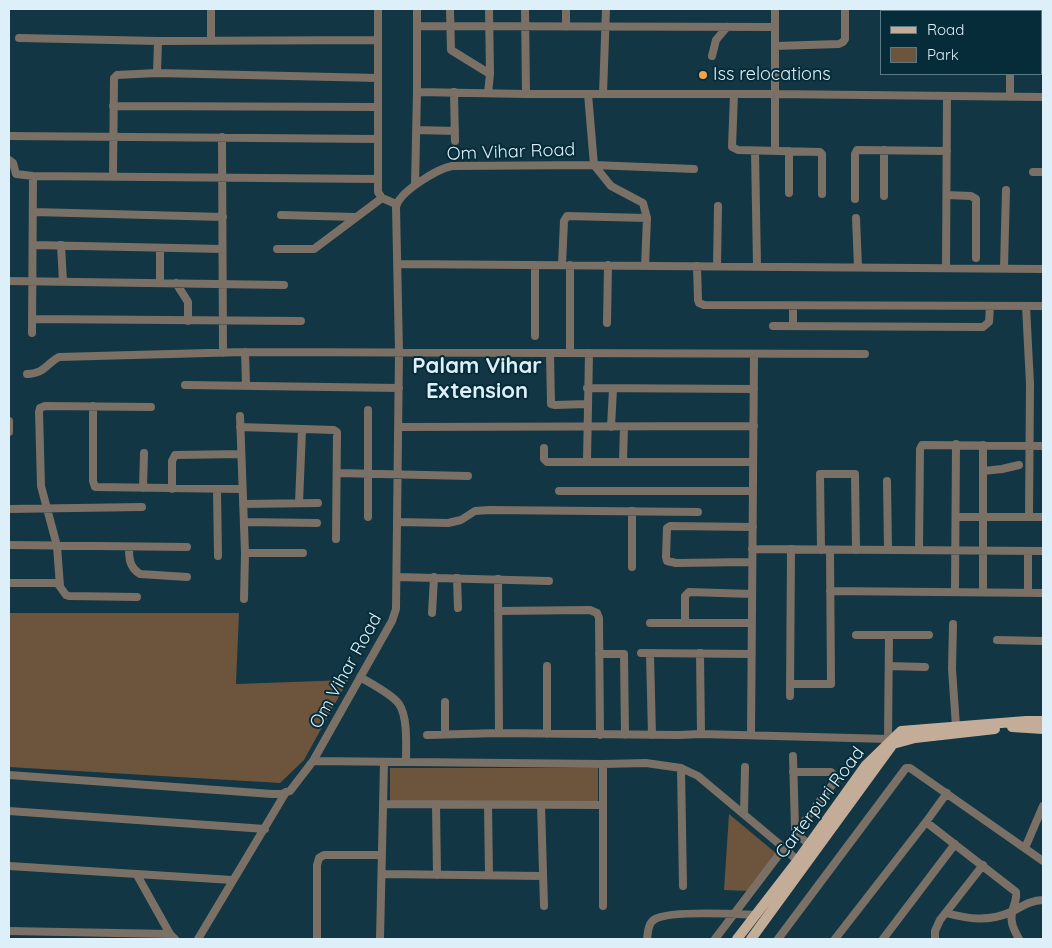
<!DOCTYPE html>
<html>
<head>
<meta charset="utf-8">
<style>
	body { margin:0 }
	#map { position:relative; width:1052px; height:948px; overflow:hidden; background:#123643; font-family:Quicksand,sans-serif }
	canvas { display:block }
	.frame { position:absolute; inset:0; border:10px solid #ddf0f9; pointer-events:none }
	.legend { position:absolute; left:880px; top:10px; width:162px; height:65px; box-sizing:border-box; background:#062c39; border:1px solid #5c7a86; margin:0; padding:6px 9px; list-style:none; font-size:15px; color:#ddf0f9 }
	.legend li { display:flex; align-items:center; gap:10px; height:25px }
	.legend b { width:25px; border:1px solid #5c7a86 }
</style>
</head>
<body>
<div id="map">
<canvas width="1052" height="948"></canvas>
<div class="frame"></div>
<ul class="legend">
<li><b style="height:6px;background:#c4ad98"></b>Road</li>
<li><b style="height:14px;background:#6d543d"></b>Park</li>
</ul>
</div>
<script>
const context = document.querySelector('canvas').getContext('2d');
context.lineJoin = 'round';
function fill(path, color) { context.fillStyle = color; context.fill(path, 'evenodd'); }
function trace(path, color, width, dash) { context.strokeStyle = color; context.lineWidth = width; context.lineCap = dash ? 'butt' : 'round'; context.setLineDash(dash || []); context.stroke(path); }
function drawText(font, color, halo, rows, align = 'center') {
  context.font = font + ' Quicksand,sans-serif'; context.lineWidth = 4; context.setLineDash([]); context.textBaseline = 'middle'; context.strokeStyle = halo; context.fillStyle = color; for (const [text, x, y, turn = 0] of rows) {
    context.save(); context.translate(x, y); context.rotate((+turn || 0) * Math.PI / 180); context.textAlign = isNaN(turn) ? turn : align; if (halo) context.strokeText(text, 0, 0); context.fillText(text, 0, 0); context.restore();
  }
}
const green = new Path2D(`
	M 9,613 L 239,613 L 236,684 L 348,680 L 304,760 L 280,783 L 9,767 Z
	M 390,768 L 598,768 L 598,801 L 390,801 Z
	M 729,814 L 777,854 L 749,891 L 724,890 Z`);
const minor = new Path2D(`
	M 211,9 L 211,40
	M 378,9 L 378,192 L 382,198 L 396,204
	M 450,9 L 451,50 L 490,74
	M 525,9 L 526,94
	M 566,9 L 566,27
	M 1012,11 L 1013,9
	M 1041,15 L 1043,15
	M 417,26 L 775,27
	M 19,38 L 158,41 L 378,40
	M 775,46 L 839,44 L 843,42 L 845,39 L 845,9
	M 1041,47 L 1043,47
	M 712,56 L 716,40 L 727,27
	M 157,73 L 158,41
	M 417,92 L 526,94 L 775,94 L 1043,97
	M 454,92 L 455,141
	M 488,93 L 490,74 L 489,9
	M 588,94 L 594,165
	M 603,94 L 606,9
	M 734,94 L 732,147 L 738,150 L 820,152 L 822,154 L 822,194
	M 1010,97 L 1010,74
	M 113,106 L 378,107
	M 417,130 L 455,131
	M 9,136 L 378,139
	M 222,137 L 223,353
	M 755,151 L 757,266
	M 775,151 L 775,9
	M 789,151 L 789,193
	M 9,160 L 13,163 L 16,174 L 33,176 L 377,179
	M 594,165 L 611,186 L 643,203 L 647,218 L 645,266
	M 1033,172 L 1043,172
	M 113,175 L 114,78 L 117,75 L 157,73 L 378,78
	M 415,185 L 417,92 L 417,9
	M 947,195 L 971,196 L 976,199 L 976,258
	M 884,196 L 884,150
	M 855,199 L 855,154 L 857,150 L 947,151
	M 34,212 L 223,217
	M 281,215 L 356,217
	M 856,218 L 858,267
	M 34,245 L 222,249
	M 61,245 L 63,282
	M 277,249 L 314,249 L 382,198
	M 398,264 L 1043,269
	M 535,265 L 535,336
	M 562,265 L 564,221 L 567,216 L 647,218
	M 570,265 L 570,353
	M 697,266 L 698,300 L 699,303 L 704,305 L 1043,306
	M 717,266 L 718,206
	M 946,268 L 947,96
	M 1004,268 L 1006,190
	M 9,281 L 284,285
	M 160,283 L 160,248
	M 176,283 L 188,302 L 188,321
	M 793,306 L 793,326
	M 1026,306 L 1030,384 L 1029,517
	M 32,319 L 301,321
	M 607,323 L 608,265
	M 773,326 L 983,327 L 989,322 L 990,306
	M 32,333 L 33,176
	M 245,352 L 246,385
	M 550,353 L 551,404 L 555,405 L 587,404
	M 27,374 C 44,374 46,364 59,357 L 245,352 L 865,354
	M 185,385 L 399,388
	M 587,388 L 754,389
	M 93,406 L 93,481 L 95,487 L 242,489
	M 240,416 L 245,553 L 244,599
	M 9,421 L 9,432
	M 240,427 L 334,430 L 337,432 L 336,539
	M 399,427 L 754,426
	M 611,427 L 613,389
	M 983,445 L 983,592
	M 544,448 L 544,459 L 547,462 L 753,462
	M 587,461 L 589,353
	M 623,461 L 624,427
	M 983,471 L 1002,469 L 1019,465
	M 337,473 L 468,476
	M 887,481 L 888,550
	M 143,488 L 144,453
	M 172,489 L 172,461 L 175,455 L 241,454
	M 217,489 L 218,556
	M 559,491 L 753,491
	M 299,503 L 302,430
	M 243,504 L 318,503
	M 9,509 L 142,507
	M 368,517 L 368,410
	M 956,517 L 1043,517
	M 244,522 L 317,523
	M 398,522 L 448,523 L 461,520 L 475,511 L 489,510 L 698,512
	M 9,545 L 187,547
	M 129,547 C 129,558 129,567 140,574 L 187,577
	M 752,549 L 1043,551
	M 821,550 L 820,474 L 855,474 L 856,550
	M 919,550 L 920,449 L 922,445 L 1043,446
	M 1028,551 L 1028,592
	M 245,553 L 303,553
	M 752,562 L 676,563 L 667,561 L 666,557 L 667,528 L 670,526 L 753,527
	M 632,567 L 632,511
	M 397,577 L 549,581
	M 457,578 L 458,608
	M 498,579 L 499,733
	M 9,583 L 55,583 L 58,584 L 66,595 L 69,596 L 137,597
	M 60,586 L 57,546 L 41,486 L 39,412 L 40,408 L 45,406 L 151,407
	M 830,591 L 1043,593
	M 955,591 L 956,444
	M 498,611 L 590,610 L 597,613 L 599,618 L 600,735
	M 432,613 L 434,577
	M 650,623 L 752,623
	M 685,623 L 685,596 L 689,592 L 752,594
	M 953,624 L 952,669 L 956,726 L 959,730
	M 856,635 L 929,635
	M 997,640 L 1043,641
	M 641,653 L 751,654
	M 700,653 L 701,734
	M 599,654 L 624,654 L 625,735
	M 650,654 L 652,735
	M 547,666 L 547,734
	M 889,666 L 925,667
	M 360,677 C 370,683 392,694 399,704 C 408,717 406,746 406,762
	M 791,684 L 831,684 L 830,550
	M 790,696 L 791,549
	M 445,702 L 445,734
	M 427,735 L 499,733 L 678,735 L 701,734 L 888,739 L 892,743
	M 751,735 L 754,354
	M 888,739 L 889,635
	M 793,756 L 795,829 L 798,835 L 812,847
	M 313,761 L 603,764 L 646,763 L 681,768 L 698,776 L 784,848 L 801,864
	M 603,764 L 603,906
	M 681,768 L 683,886
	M 793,772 L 831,772 L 835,776 L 836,780 L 796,832
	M 9,775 L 272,794 L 281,794 L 290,791 L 313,761 L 392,621 L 396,609 L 399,352 L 396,207 C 399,192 437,169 452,166 L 594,165 L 694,169
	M 383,804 L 603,805
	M 436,804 L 437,875
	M 488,805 L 489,875
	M 541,805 L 544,906
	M 9,811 L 265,829
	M 744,813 L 745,767
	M 926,822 L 1016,892 C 1017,900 1014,904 1012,912 C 1010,923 1014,930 1019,939
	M 1025,848 L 1043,806
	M 9,866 L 232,880
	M 382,874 L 543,876
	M 137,875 L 170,934 L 175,939
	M 946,913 C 968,919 988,922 1011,912 C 1021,907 1031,900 1043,900
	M 9,931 L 170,934
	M 198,939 L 286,792
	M 317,939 L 317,865 L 319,858 L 324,855 L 382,855
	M 380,939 L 384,762
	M 647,939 C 648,932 648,923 655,919 C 671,910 736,914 756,915
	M 715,939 L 784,848
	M 778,939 L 906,768 L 910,768 L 1043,861
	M 835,939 L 926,822 L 947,793
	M 883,939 L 955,844
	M 935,939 L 935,931 L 940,920 L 983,865`);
const major = new Path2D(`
	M 1012,727 L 1043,729
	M 737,939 L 798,860 L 866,765 L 901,731 L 1026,721 L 1043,721
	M 751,939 L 893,744 L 915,738 L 995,729`);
const markers = [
	[703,75,5,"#f6a248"]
];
const poiNames = [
	["Iss relocations",713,75]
];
const streetNames = [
	["Om Vihar Road",511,152,-2],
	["Om Vihar Road",346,671,-61],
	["Carterpuri Road",820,803,-53]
];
const districtNames = [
	["Palam Vihar",477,366],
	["Extension",477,391]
];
fill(green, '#6d543d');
trace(minor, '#7b7065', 8);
trace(major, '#c4ad98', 10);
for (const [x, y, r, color] of markers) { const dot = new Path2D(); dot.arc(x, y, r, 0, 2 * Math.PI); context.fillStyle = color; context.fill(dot); trace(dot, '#062c39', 2); }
drawText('18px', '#ddf0f9', '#062c39', poiNames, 'left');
drawText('18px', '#ddf0f9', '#062c39', streetNames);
drawText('bold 22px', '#ddf0f9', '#062c39', districtNames);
</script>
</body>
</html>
